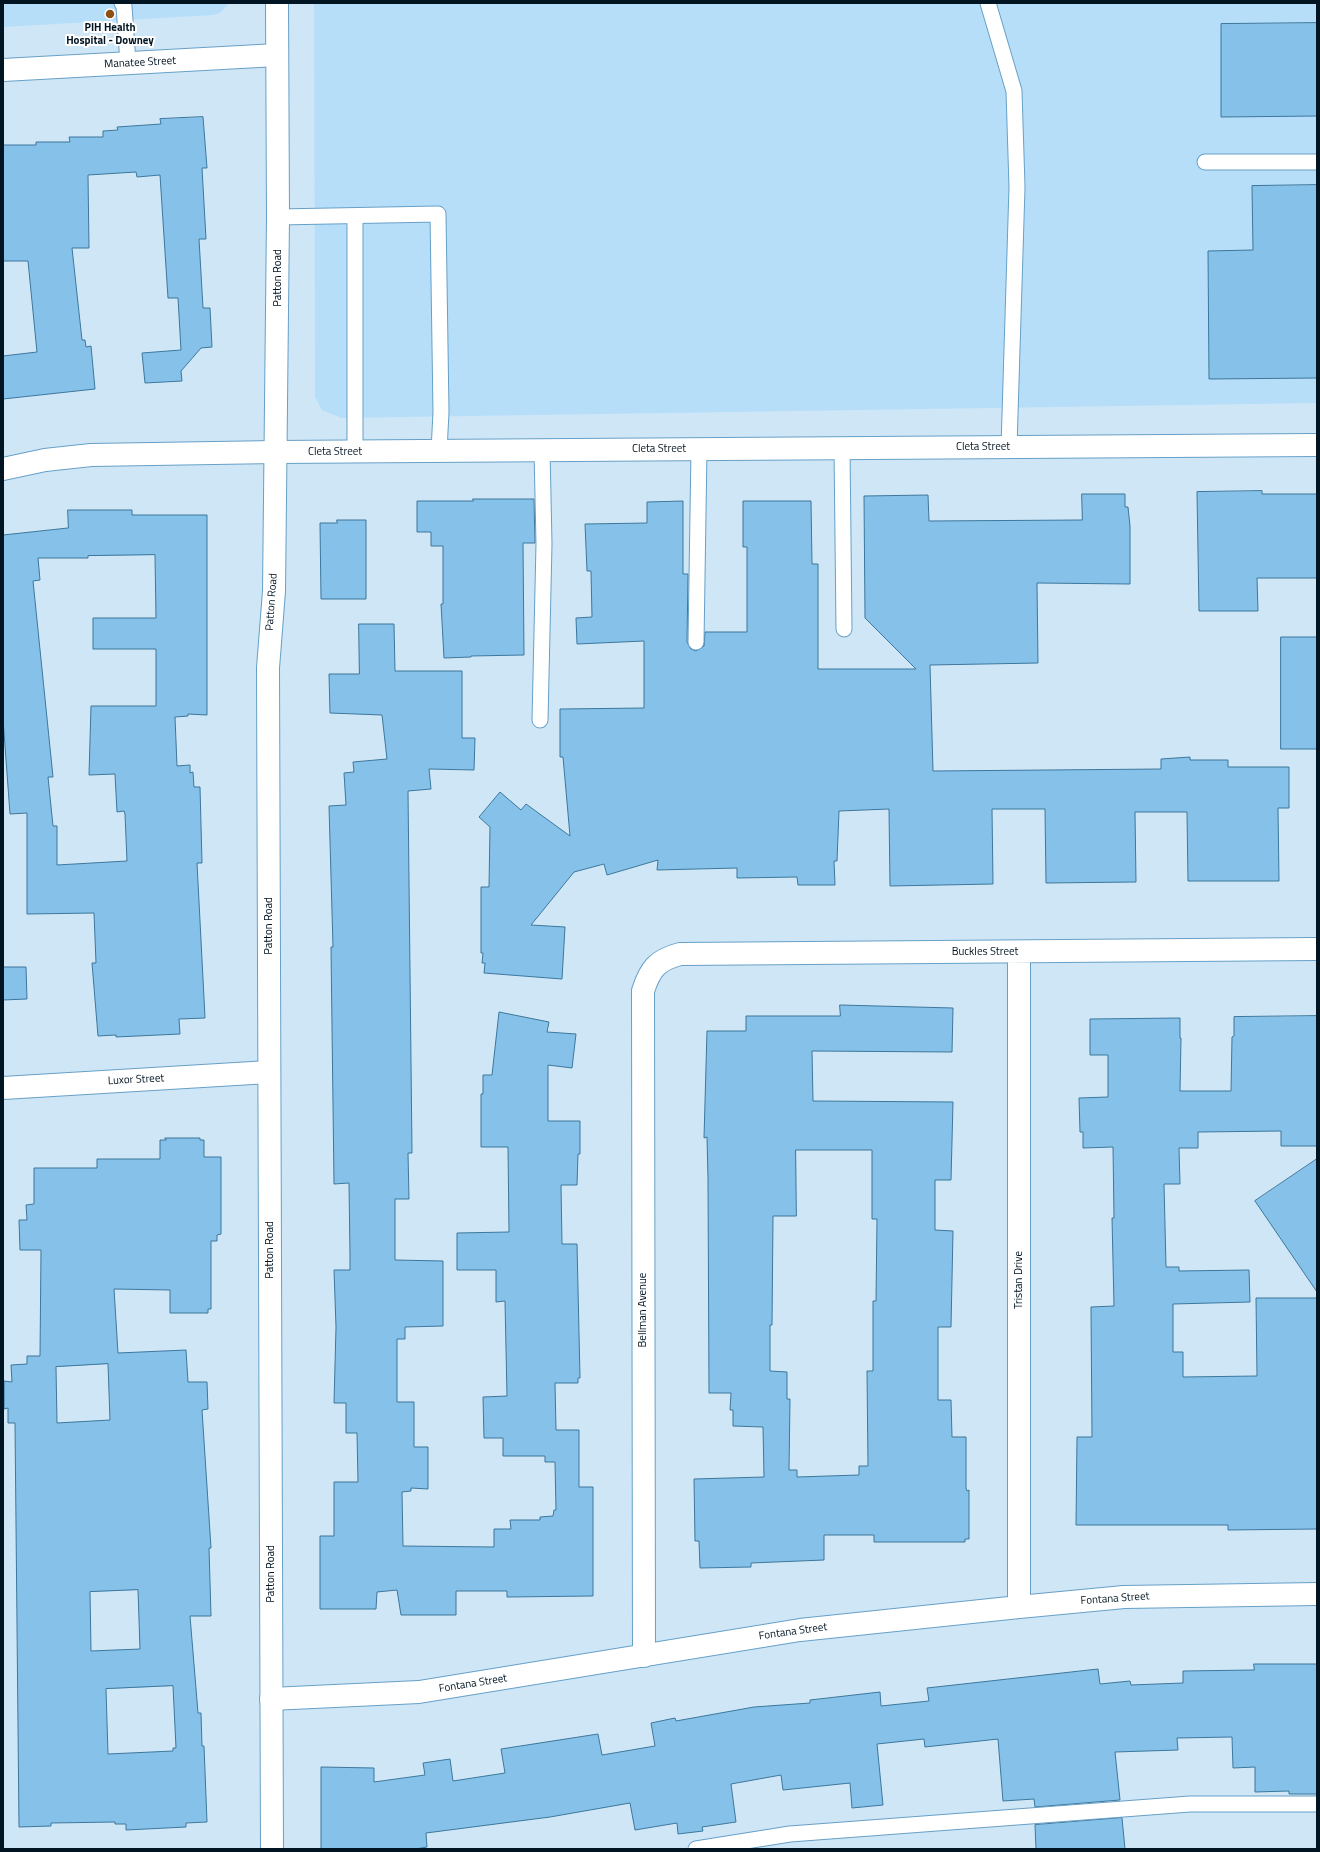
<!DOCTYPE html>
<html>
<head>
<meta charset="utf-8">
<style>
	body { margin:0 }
	#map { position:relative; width:1320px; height:1852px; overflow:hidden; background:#cfe6f7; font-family:"Titillium Web",sans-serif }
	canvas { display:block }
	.frame { position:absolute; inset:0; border:4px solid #001422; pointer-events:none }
</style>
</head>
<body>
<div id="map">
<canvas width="1320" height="1852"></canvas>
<div class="frame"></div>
</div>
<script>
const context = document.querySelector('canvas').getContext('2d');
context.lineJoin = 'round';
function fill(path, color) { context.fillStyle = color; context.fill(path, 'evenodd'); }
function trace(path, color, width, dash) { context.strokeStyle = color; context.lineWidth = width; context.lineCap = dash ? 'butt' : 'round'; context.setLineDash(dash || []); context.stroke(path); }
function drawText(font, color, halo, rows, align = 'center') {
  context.font = font + ' "Titillium Web",sans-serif'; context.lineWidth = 4; context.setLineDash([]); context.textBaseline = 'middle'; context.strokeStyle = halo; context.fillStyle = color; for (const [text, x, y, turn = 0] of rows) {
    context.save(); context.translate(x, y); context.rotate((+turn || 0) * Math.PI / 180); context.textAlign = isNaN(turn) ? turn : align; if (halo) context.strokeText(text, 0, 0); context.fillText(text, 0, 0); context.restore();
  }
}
const built = new Path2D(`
	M 3,3 L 229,3 L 220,13 L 213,15 L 3,27 Z
	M 314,3 L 1317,3 L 1317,403 L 341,418 L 322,410 L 315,397 Z`);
const building = new Path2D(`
	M 1317,23 L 1317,116 L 1221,117 L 1221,24 Z
	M 203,117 L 207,168 L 202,168 L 206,239 L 199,239 L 203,308 L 210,308 L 212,347 L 201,348 L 181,371 L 182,381 L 145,383 L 142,353 L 181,350 L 178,298 L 168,298 L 160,175 L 137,177 L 136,172 L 88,175 L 89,248 L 72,248 L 82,340 L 85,340 L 86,347 L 91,346 L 95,389 L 3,399 L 3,356 L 37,352 L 28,261 L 3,261 L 3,145 L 36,145 L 36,142 L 70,142 L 69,137 L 103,137 L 103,131 L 118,130 L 117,127 L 161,124 L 160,119 Z
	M 1317,185 L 1317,378 L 1209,379 L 1208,251 L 1253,250 L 1252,186 Z
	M 1262,491 L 1262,494 L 1317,494 L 1317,578 L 1257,578 L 1258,611 L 1199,611 L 1197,492 Z
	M 1082,494 L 1125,494 L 1125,507 L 1128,507 L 1130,526 L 1130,584 L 1037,583 L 1038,663 L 930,665 L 933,771 L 1161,769 L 1161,759 L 1190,757 L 1190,760 L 1228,760 L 1228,767 L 1289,767 L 1289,808 L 1278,808 L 1279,881 L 1188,881 L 1187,812 L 1135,812 L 1136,882 L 1046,883 L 1045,809 L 992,809 L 993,884 L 890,886 L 889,809 L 839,811 L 837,861 L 834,861 L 835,885 L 798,885 L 797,877 L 737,878 L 737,868 L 657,870 L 658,860 L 607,875 L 604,864 L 574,872 L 531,925 L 565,927 L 562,979 L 484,973 L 485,963 L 482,963 L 483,953 L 481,953 L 481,887 L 489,887 L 490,827 L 479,817 L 500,792 L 521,810 L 526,804 L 570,836 L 563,757 L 560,757 L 560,709 L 644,708 L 644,641 L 577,644 L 576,618 L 592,617 L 591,571 L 587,571 L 585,524 L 647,523 L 647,502 L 683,501 L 683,574 L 688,574 L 687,642 L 691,649 L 696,651 L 704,646 L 705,632 L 747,632 L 747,547 L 743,547 L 743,501 L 811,501 L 812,564 L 818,564 L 818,669 L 916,669 L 865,618 L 864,496 L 928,495 L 929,521 L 1082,520 Z
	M 473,499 L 534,499 L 535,543 L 523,543 L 524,655 L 471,656 L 471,657 L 444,658 L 441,604 L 443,604 L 443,546 L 431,546 L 431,532 L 417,532 L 417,501 L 473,501 Z
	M 68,510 L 132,510 L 132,515 L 207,515 L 207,715 L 188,714 L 188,716 L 175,717 L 177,766 L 190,765 L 190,773 L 193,772 L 194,787 L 200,787 L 202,863 L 197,863 L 205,1018 L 179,1019 L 180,1034 L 116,1037 L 116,1035 L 98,1036 L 92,963 L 96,963 L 94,913 L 27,914 L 27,813 L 10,814 L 3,719 L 3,535 L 68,528 ZM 155,555 L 156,618 L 93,618 L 93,649 L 156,649 L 156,706 L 91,706 L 89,775 L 115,774 L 117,812 L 124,811 L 125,814 L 127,861 L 57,865 L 57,826 L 53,826 L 48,777 L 53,777 L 33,581 L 40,580 L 38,558 L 88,558 L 88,556 Z
	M 337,520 L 366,520 L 366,599 L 321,599 L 320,523 L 337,523 Z
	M 359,624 L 394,624 L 395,671 L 462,671 L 462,738 L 475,738 L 474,770 L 429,769 L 431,789 L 408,791 L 412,1153 L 408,1153 L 409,1199 L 395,1199 L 395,1260 L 443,1261 L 443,1326 L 405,1327 L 405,1339 L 397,1339 L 397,1402 L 414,1402 L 414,1447 L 428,1447 L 428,1489 L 411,1488 L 411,1491 L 402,1492 L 403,1546 L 494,1547 L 494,1529 L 511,1529 L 510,1520 L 540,1520 L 540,1517 L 553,1516 L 554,1510 L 556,1510 L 555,1462 L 545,1462 L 545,1456 L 503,1456 L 503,1438 L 484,1438 L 483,1397 L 507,1396 L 505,1301 L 496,1302 L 496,1270 L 457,1270 L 457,1233 L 509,1232 L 508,1147 L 481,1147 L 481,1094 L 483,1094 L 483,1075 L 492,1075 L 499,1012 L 549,1022 L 547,1032 L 576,1034 L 572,1068 L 548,1065 L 548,1121 L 580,1121 L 580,1154 L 578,1154 L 577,1185 L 561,1185 L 562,1244 L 577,1244 L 580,1378 L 578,1378 L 578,1383 L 555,1383 L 556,1430 L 579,1430 L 579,1487 L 593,1487 L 593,1596 L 507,1597 L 507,1591 L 456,1591 L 456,1615 L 401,1615 L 397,1590 L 377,1592 L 376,1609 L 320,1609 L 320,1536 L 334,1536 L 334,1482 L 358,1482 L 357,1433 L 346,1433 L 346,1403 L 334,1403 L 336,1327 L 334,1270 L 350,1270 L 350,1256 L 349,1183 L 334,1184 L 331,947 L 333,947 L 329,806 L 346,805 L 344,773 L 354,772 L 353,762 L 387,759 L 382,715 L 330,713 L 329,674 L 359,674 Z
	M 1281,637 L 1317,637 L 1317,749 L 1281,749 Z
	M 3,967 L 26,967 L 27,999 L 3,1000 Z
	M 840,1005 L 953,1008 L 952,1052 L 812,1051 L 813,1101 L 953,1102 L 951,1180 L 935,1180 L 935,1230 L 953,1231 L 951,1327 L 938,1327 L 938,1400 L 951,1400 L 952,1437 L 966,1437 L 966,1488 L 967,1491 L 969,1490 L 969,1539 L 965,1539 L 965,1542 L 874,1542 L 874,1535 L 824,1535 L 824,1560 L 751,1563 L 751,1567 L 700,1568 L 699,1541 L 695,1541 L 694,1479 L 764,1477 L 763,1427 L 733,1426 L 733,1410 L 730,1410 L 731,1393 L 709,1393 L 708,1179 L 707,1137 L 704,1138 L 707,1031 L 746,1031 L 746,1016 L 840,1016 ZM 796,1150 L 872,1150 L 872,1219 L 877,1219 L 876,1301 L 873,1301 L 873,1371 L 867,1371 L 868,1466 L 859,1466 L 859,1475 L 797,1477 L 797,1470 L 789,1470 L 790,1399 L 787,1399 L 787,1372 L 770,1371 L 770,1325 L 772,1325 L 773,1216 L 796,1216 Z
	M 1317,1016 L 1317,1146 L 1281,1146 L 1281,1131 L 1198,1132 L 1198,1148 L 1179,1148 L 1180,1184 L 1164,1184 L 1166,1267 L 1179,1267 L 1179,1271 L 1249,1270 L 1250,1302 L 1173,1304 L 1173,1352 L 1183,1352 L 1183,1377 L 1257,1376 L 1256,1298 L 1317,1298 L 1317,1529 L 1228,1530 L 1228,1525 L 1076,1525 L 1077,1437 L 1092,1437 L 1091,1307 L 1114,1306 L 1112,1218 L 1114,1218 L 1113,1147 L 1083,1148 L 1083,1132 L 1080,1132 L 1079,1098 L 1108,1097 L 1108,1055 L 1090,1055 L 1090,1019 L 1180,1018 L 1180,1038 L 1181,1038 L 1180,1091 L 1231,1091 L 1232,1037 L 1234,1036 L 1234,1017 Z
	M 165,1138 L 200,1138 L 200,1140 L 204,1140 L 204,1157 L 221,1157 L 221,1234 L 217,1235 L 217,1241 L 211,1241 L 211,1309 L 208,1309 L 208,1313 L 170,1313 L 170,1290 L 114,1289 L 118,1353 L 186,1350 L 188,1382 L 207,1382 L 208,1409 L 202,1410 L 211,1548 L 209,1548 L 211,1616 L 190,1616 L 198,1713 L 201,1713 L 202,1746 L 204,1746 L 207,1822 L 186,1823 L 186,1827 L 126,1830 L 126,1824 L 115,1824 L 115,1822 L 51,1823 L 51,1826 L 19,1827 L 15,1423 L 8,1423 L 8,1408 L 4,1409 L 4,1381 L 12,1382 L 11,1365 L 27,1364 L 27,1356 L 40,1356 L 41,1250 L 20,1250 L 19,1220 L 27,1220 L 26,1205 L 34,1204 L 34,1168 L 97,1168 L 97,1159 L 160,1159 L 160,1140 L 166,1140 ZM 108,1364 L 110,1420 L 57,1423 L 56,1367 ZM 138,1590 L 140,1649 L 91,1651 L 90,1592 ZM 173,1686 L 176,1748 L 173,1748 L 173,1751 L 108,1754 L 106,1689 Z
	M 1317,1159 L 1317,1292 L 1255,1201 Z
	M 1254,1664 L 1317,1664 L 1317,1794 L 1289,1794 L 1289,1791 L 1255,1792 L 1255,1767 L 1233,1768 L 1232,1737 L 1177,1738 L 1178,1750 L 1115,1752 L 1120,1800 L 1035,1807 L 1034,1799 L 1003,1801 L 998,1739 L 925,1747 L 924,1739 L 877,1744 L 883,1805 L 852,1808 L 850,1783 L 783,1790 L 781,1775 L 731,1784 L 736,1822 L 702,1827 L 703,1831 L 678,1834 L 677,1823 L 635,1830 L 630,1803 L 550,1817 L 426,1833 L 427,1847 L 415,1849 L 321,1849 L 321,1767 L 374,1768 L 374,1782 L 425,1775 L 423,1763 L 450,1759 L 453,1781 L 505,1773 L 501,1749 L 598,1734 L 602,1755 L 655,1746 L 651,1723 L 675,1718 L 676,1721 L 754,1707 L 810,1703 L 810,1700 L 880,1692 L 881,1706 L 929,1701 L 927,1688 L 1098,1669 L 1100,1684 L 1130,1681 L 1131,1685 L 1183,1683 L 1183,1671 L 1254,1670 Z
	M 1122,1818 L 1125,1849 L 1036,1849 L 1035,1825 Z`);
const service = new Path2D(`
	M 122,3 L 124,6 L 128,63
	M 988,3 L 1014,91 L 1017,187 L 1009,447
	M 1205,162 L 1317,162
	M 355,216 L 355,452
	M 278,217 L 438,214 L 441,412 L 439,451
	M 842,448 L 844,629
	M 696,642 L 699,449
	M 540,720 L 544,544 L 542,450
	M 696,1849 L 790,1834 L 1190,1804 L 1317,1804`);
const minor = new Path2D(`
	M 3,70 L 277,55
	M 3,469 L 45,460 L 91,455 L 276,452
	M 3,1088 L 269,1072
	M 1019,1607 L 1019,952
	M 644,1656 L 643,991 C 650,969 657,960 680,954 L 1317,949
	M 271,1699 L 419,1692 L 800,1630 L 1019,1607 L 1124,1597 L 1317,1594`);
const tertiary = new Path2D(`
	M 276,452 L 1317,445
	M 272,1849 L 268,668 L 274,591 L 278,217 L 277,3`);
const markers = [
	[110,14,5,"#8e5015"]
];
const poiNames = [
	["PIH Health",110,28],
	["Hospital - Downey",110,41]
];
const streetNames = [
	["Manatee Street",140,63,-3],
	["Patton Road",278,278,-90],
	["Cleta Street",983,447],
	["Cleta Street",659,449],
	["Cleta Street",335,452],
	["Patton Road",272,602,-86],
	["Patton Road",269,926,-90],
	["Buckles Street",985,952],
	["Luxor Street",136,1080,-3],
	["Patton Road",270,1250,-90],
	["Tristan Drive",1019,1280,-90],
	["Bellman Avenue",643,1310,-90],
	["Patton Road",271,1574,-90],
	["Fontana Street",1115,1599,-4],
	["Fontana Street",793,1632,-8],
	["Fontana Street",473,1684,-9]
];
fill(built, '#b7def9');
fill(building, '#86c1e9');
trace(building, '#3d779b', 1);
trace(service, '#67a0c7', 17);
trace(minor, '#67a0c7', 24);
trace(tertiary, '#67a0c7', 24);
trace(service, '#fff', 15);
trace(minor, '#fff', 22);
trace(tertiary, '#fff', 22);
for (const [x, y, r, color] of markers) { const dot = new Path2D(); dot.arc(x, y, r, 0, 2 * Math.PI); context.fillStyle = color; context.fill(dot); trace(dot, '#fff', 1.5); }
drawText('bold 11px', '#001422', '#fff', poiNames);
drawText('11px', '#001422', '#fff', streetNames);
</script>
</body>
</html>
